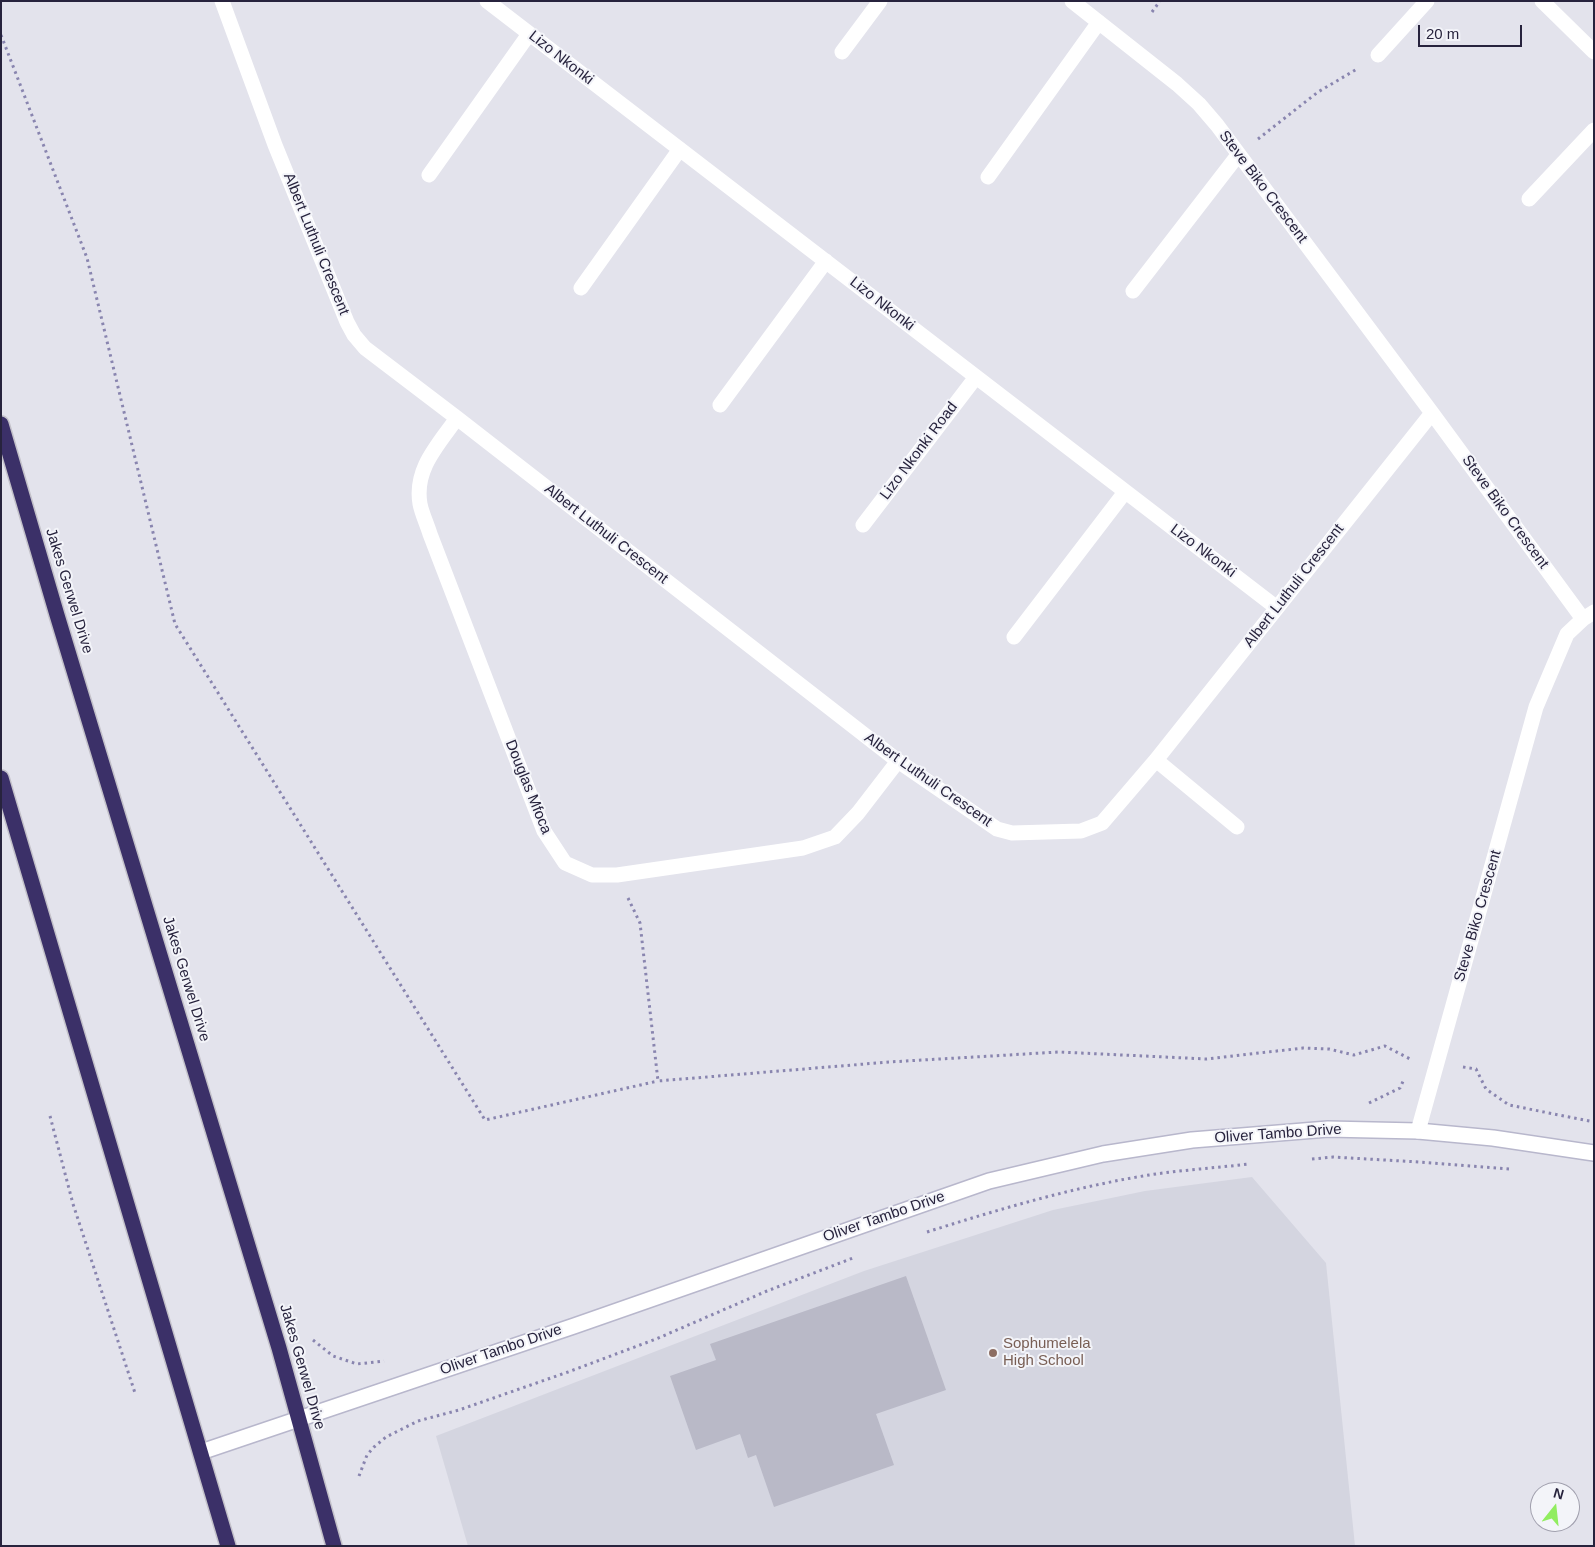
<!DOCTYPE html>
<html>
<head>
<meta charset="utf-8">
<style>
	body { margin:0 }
	#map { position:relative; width:1595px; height:1547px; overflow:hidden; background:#e3e3ec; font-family:Helvetica,sans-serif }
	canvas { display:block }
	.frame { position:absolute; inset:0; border:2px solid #27233d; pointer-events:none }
	.north { position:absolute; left:1530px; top:1482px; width:50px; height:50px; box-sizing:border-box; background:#f3f4f9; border:1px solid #a1a0ae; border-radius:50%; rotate:16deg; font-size:14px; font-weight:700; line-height:20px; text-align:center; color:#27233d }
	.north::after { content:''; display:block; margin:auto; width:18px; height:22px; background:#91ed60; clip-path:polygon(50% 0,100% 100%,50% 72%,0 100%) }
	.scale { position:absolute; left:1418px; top:25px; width:104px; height:22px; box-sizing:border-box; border:2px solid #27233d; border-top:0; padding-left:6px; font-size:15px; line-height:18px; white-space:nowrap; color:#27233d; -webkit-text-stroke:4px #f3f4f9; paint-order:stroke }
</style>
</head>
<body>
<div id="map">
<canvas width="1595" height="1547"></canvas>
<div class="frame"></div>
<div class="north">N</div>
<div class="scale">20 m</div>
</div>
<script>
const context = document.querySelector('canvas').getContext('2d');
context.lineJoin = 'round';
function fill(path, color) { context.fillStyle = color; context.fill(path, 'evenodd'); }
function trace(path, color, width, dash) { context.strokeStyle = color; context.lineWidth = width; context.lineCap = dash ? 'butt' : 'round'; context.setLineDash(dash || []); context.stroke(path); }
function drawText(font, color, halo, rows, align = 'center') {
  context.font = font + ' Helvetica,sans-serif'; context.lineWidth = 4; context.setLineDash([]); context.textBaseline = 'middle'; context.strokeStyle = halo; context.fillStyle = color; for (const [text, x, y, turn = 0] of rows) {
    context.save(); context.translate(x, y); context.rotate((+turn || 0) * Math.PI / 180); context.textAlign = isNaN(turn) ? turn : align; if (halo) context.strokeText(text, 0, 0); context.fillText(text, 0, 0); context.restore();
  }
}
const built = new Path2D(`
	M 1252,1177 L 1326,1263 L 1355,1546 L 468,1546 L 436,1436 L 864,1271 L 1053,1210 L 1145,1191 Z`);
const building = new Path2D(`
	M 906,1276 L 946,1390 L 876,1414 L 894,1465 L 774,1507 L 756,1455 L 748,1458 L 740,1434 L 696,1450 L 670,1376 L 716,1360 L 710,1344 Z`);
const path = new Path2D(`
	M 1152,12 L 1160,1
	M 1,35 L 87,258 L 175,624 L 485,1120 L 658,1081
	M 1258,139 L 1318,92 L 1357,69
	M 628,898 L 640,923 L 658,1081 L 889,1062 L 1059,1052 L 1207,1059 L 1303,1048 L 1329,1049 L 1354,1055 L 1385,1046 L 1412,1060
	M 1463,1067 L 1476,1069 L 1486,1089 L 1509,1105 L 1594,1122
	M 1369,1103 L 1400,1088 L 1404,1079
	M 50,1116 L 73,1204 L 135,1393
	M 1312,1159 L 1333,1157 L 1419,1162 L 1510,1169
	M 927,1232 C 1000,1209 1074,1187 1149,1175 C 1182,1170 1215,1168 1248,1164
	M 313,1340 L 333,1356 L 357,1364 L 384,1361
	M 359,1476 L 367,1455 L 374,1447 L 386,1437 L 418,1421 L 459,1410 L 568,1372 L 656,1339 L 767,1291 L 853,1258`);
const street = new Path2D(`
	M 222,1 L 275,145 L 347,322 L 354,335 L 365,348 L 457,418 L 898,761 L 997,829 L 1012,833 L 1081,831 L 1102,823 L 1156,760 L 1432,413
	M 487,1 L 1277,608
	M 1072,1 L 1177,84 L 1199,104 L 1217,125 L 1432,413 L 1583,619
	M 1542,1 L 1594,52
	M 842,52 L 880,1
	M 1378,55 L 1427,1
	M 429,175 L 529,34
	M 988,177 L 1099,22
	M 1529,199 L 1594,130
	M 581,288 L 680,149
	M 1133,291 L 1238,155
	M 720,405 L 826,261
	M 457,418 C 438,445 414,469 420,504 C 422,514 427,524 430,534 L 544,831 L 565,863 L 592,875 L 617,875 L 803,848 L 835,837 L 858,813 L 898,761
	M 863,525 L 976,377
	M 1014,637 L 1125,492
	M 1156,760 L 1237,827
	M 1418,1131 L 1536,707 L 1567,634 L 1583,619 L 1594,612`);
const secondary = new Path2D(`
	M 201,1452 L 574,1326 L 989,1181 L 1103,1154 L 1192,1140 L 1328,1129 L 1418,1131 L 1493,1138 L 1594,1153`);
const highway = new Path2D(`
	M 1,424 L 57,615 L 279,1348 L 334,1546
	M 1,778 L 228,1546`);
const markers = [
	[993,1353,5,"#8d6e63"]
];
const streetNames = [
	["Lizo Nkonki",561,58,38],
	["Steve Biko Crescent",1263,187,53],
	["Albert Luthuli Crescent",316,244,68],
	["Lizo Nkonki",882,304,38],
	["Lizo Nkonki Road",919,451,-53],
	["Steve Biko Crescent",1505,512,54],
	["Albert Luthuli Crescent",606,534,38],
	["Lizo Nkonki",1203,551,37],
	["Albert Luthuli Crescent",1294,586,-52],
	["Jakes Gerwel Drive",69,591,73],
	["Albert Luthuli Crescent",928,780,35],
	["Douglas Mfoca",528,787,68],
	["Steve Biko Crescent",1478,916,-74],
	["Jakes Gerwel Drive",186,979,73],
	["Oliver Tambo Drive",1278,1134,-4],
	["Oliver Tambo Drive",884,1217,-19],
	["Oliver Tambo Drive",501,1350,-19],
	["Jakes Gerwel Drive",302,1367,74]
];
const educationNames = [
	["Sophumelela",1003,1344],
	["High School",1003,1361]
];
fill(built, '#d4d5e0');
fill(building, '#b9b9c7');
trace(secondary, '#b8b7cc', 18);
trace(highway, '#c3c1c9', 18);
trace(path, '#8985af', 3, [2.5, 4]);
trace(street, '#fff', 15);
trace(secondary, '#fff', 15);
trace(highway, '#3b3068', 15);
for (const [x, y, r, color] of markers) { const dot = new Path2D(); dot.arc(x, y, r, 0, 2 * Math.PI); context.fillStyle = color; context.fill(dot); trace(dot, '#f3f4f9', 2); }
drawText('15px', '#27233d', '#f3f4f9', streetNames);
drawText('15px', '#785e54', '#f3f4f9', educationNames, 'left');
</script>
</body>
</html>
